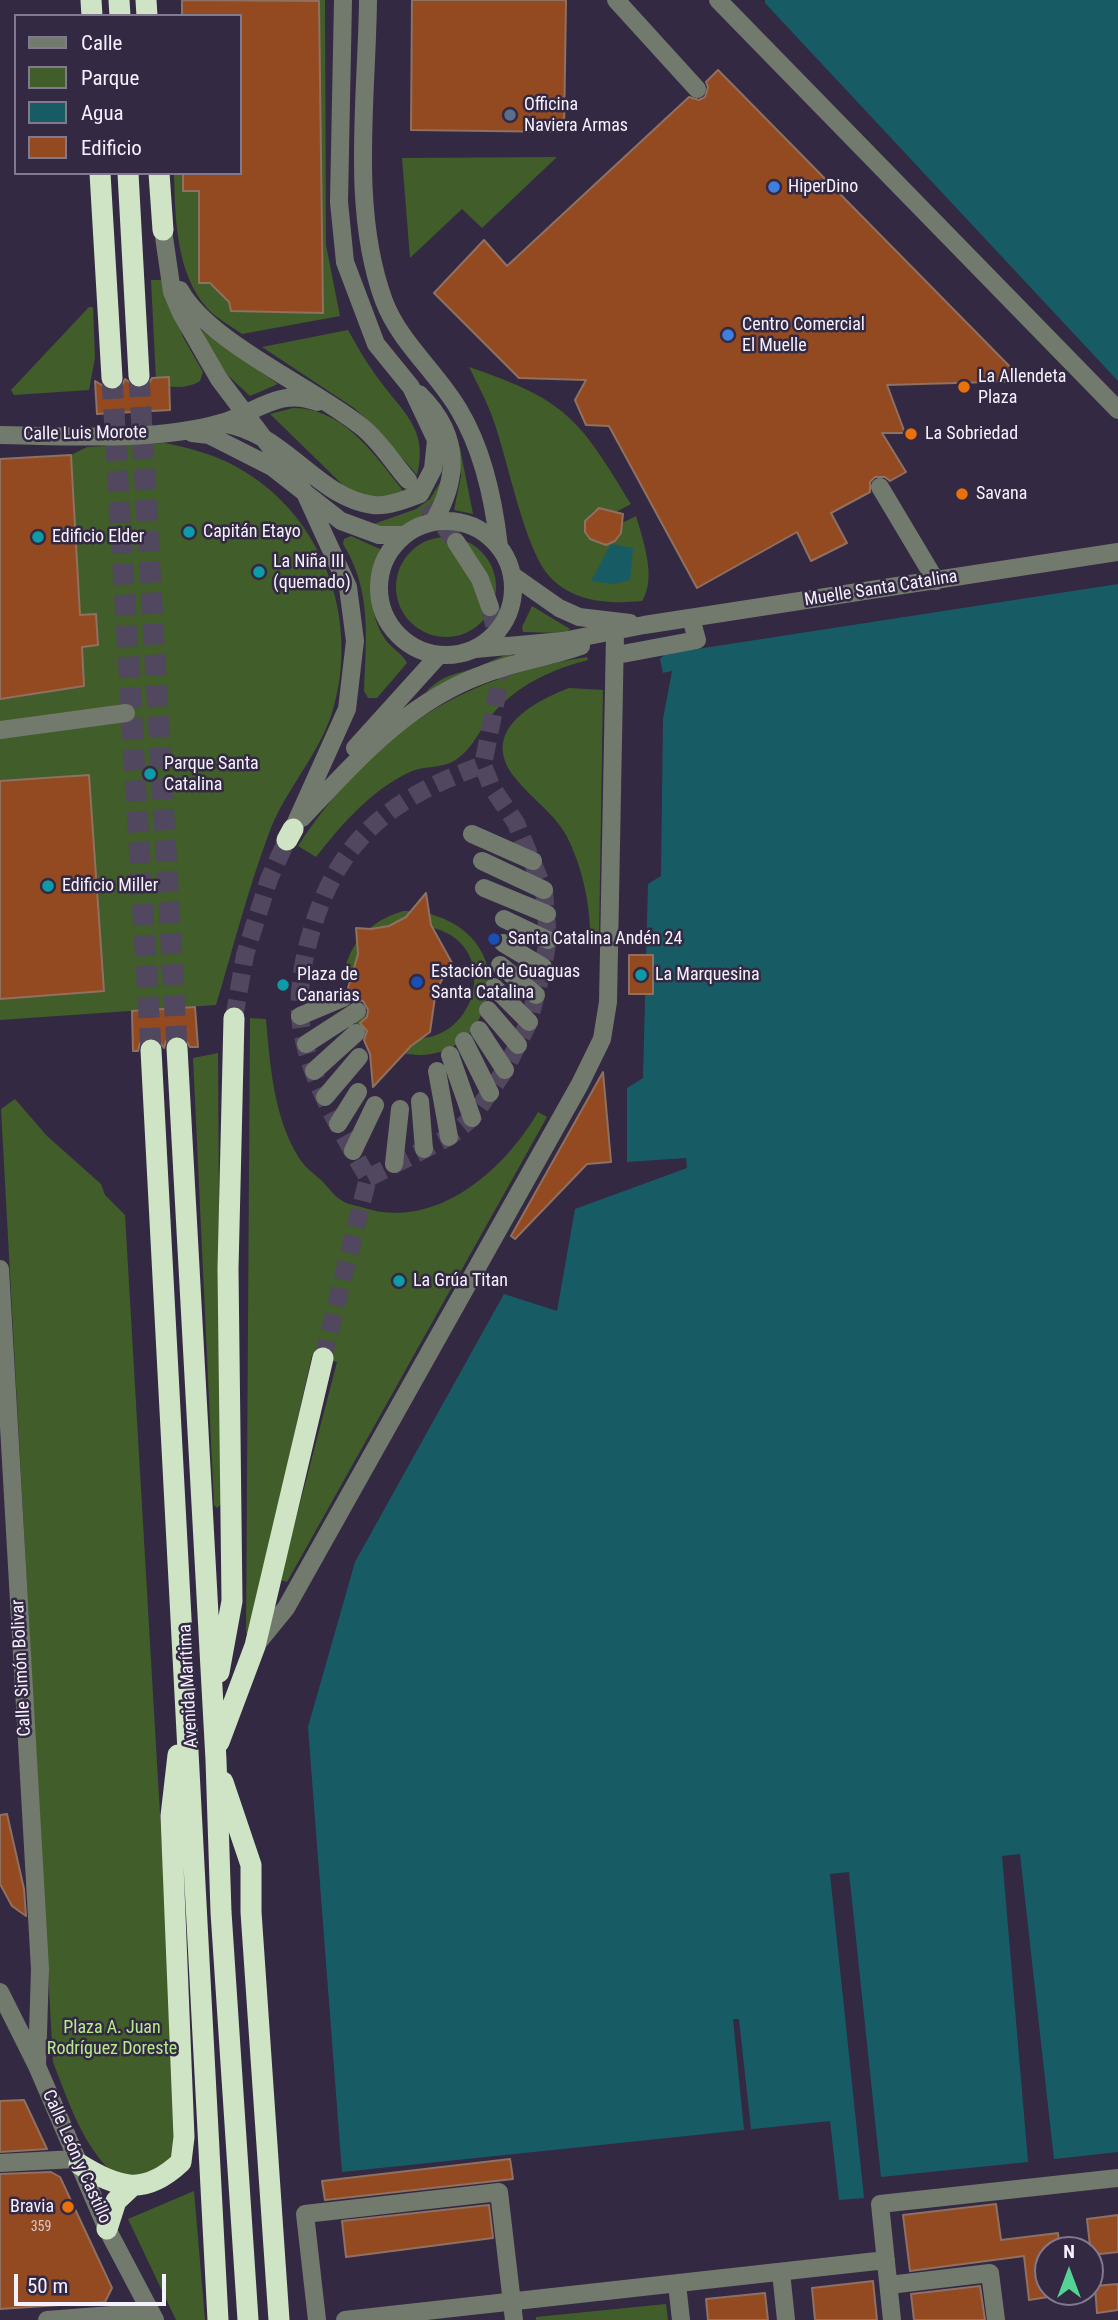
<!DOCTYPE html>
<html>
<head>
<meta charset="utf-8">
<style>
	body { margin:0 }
	#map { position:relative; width:1118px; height:2320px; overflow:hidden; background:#342942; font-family:"Roboto Condensed",sans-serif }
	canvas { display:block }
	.legend { position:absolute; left:14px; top:14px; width:228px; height:161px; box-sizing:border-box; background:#342942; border:2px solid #81798d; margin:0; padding:9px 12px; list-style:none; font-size:21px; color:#f5f0fe }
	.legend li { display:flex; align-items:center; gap:14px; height:35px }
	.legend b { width:35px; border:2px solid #81798d }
	.north { position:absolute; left:1034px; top:2236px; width:70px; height:70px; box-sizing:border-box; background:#342942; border:2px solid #81798d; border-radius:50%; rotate:0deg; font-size:19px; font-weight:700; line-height:28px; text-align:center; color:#f5f0fe }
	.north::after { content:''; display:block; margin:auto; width:24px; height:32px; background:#53d396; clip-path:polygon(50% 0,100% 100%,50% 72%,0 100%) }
	.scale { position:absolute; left:14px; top:2274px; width:152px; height:32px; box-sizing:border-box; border:4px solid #f5f0fe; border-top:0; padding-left:9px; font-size:21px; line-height:24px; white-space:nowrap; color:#f5f0fe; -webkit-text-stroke:5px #342942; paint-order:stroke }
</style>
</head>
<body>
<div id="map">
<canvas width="1118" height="2320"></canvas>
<ul class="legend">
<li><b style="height:9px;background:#727a6e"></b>Calle</li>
<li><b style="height:19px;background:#415d29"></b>Parque</li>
<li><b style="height:19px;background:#175c65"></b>Agua</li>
<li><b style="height:19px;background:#934a21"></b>Edificio</li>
</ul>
<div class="north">N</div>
<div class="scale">50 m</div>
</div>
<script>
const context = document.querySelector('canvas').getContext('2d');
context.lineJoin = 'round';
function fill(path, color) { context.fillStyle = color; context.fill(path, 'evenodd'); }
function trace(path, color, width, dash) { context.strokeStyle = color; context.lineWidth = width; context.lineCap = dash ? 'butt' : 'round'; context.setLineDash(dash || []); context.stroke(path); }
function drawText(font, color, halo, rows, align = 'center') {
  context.font = font + ' "Roboto Condensed",sans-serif'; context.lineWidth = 5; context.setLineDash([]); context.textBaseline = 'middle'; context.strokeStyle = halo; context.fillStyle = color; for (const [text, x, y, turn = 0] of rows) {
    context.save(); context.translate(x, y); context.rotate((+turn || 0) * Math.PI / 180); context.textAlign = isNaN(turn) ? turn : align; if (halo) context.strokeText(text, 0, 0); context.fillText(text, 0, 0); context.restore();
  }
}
const green = new Path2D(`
	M 306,0 L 325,0 L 326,245 L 340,316 L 242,334 C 231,326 216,318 207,308 C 176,273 175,218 174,173 L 183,173 L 183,191 L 199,191 L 200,283 L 210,283 L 229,302 L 231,311 L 323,313 L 319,1 Z
	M 557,157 L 482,228 L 462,209 L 410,258 L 402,158 Z
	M 151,280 L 165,280 L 183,337 L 203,372 L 200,381 C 187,389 169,389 156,381 Z
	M 89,307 L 93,307 L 95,358 L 89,390 L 14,395 L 11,390 Z
	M 201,330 L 278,384 L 250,396 L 221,369 Z
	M 348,330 C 357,346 366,362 377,377 C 402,412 429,428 417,475 L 375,427 L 354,408 L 262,347 Z
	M 469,367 C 566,400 579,418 631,504 L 616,512 L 599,508 C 585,516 582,525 590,539 L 606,545 C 617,540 621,535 622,523 L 636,516 C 643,540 657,578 642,601 C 611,604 575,603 551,578 C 523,549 507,452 490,411 C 484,396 476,381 469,367 Z
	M 293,408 C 345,408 376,457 405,493 L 380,500 L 348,490 L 270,414 Z
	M 452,427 L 460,448 L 473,514 L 454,510 L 461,476 Z
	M 165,443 C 189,448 213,454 235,466 C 324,514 362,622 331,716 C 317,757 284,792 269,833 C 248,889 233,948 216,1005 L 0,1020 L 0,459 L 71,455 L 87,447 Z
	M 442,479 L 443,488 C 429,512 406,539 374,524 L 416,509 L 430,499 Z
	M 351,536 L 380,549 C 374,582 365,608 385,639 C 391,648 403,654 407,663 L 377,698 L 368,698 L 364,691 C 366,639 372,590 343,544 L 344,539 Z
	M396 587a50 50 0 1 1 100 0a50 50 0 1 1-100 0Z
	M 532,606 L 570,629 L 565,633 L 523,632 L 522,627 Z
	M 511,654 L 513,657 L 426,692 C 447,671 456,676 480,666 C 491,662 499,656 511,654 Z
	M 587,657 L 588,660 C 550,670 517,685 491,716 C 478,732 473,749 454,761 C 442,768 425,766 412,771 C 372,789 343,823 316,857 L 298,846 C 371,736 455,678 587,657 Z
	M 569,688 L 603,690 L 599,939 L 590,939 C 591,906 582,865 566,835 C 553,812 532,799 516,779 C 478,733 530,703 569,688 Z
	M 403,911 C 456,910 505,950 484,1008 C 462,1069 390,1067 354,1022 L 368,1013 C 374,1019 380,1027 388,1031 C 393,1035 402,1035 409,1037 C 466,1048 499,967 452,936 C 444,930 431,928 422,924 L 359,980 L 342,979 C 350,942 368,922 403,911 Z
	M 250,1018 L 266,1019 C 270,1066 274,1118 299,1158 C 305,1167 314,1174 322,1181 C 328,1187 334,1196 341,1200 C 346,1204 354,1205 361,1207 C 434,1232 503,1172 538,1112 L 547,1117 L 287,1582 L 280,1580 L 337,1362 L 312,1355 L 250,1632 L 246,1634 Z
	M 218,1053 L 221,1504 L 217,1508 L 214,1505 L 193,1058 Z
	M 15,1099 L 47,1136 L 101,1184 L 105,1195 L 125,1215 L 179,2139 C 168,2173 148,2176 116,2176 C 83,2147 69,2103 53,2062 L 1,1109 Z
	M 194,2191 L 205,2320 L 176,2320 L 128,2219 Z
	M 666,2304 L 668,2320 L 536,2320 L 536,2317 Z`);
const water = new Path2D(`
	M 765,0 L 1118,0 L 1118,381 L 765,3 Z
	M 611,544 L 633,548 L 630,580 L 614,584 L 591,581 Z
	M 1118,584 L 1118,2152 L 1054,2159 L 1020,1854 L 1002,1856 L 1028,2162 L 881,2177 L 849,1872 L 830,1874 L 864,2198 L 839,2200 L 830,2121 L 342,2172 L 308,1727 L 355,1562 L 504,1294 L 557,1311 L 575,1209 L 687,1168 L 686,1158 L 627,1162 L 627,1088 L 643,1078 L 648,884 L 661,876 L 663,719 L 672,671 L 663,673 L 660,659 L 665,654 Z`);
const pier = new Path2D(`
	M 733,2019 L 739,2019 L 751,2129 L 744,2130 Z`);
const building = new Path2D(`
	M 182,0 L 319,1 L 323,313 L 231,311 L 229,302 L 210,283 L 199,283 L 199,191 L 183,191 L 183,173 L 240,173 L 240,16 L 182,16 Z
	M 412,0 L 566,0 L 564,132 L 411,130 Z
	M 718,70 L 1024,381 L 887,385 L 905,433 L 882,433 L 906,472 L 890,481 L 885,477 L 875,477 L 870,482 L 870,492 L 831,513 L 847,543 L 811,561 L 797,532 L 697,588 L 609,426 L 586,425 L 575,400 L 586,380 L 519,378 L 434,293 L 484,240 L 507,266 L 689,97 L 699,100 L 705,97 L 708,87 L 706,82 Z
	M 169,377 L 170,410 L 97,414 L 95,381 L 112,391 L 120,389 L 125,379 L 139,389 L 147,387 L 152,378 Z
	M 71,455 L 80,615 L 96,614 L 98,645 L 82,647 L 84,686 L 0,699 L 0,459 Z
	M 599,508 L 623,514 L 621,533 L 615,541 L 606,545 L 590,539 L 585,532 L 585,521 Z
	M 89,775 L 104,991 L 0,999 L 0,781 Z
	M 426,893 L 431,925 L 452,963 L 436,990 L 430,1032 L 411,1046 L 373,1087 L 370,1054 L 364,1040 L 367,1031 L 360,1023 L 367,1017 L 368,1010 L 363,1001 L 354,1000 L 348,988 L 358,954 L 356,928 L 371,929 L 389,926 L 406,917 Z
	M 629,955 L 653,955 L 653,994 L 629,994 Z
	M 195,1007 L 198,1047 L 190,1047 L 184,1037 L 176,1035 L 166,1041 L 164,1048 L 158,1039 L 150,1037 L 140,1043 L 138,1051 L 133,1051 L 132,1011 Z
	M 603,1072 L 611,1162 L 587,1164 L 515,1239 L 511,1236 Z
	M 7,1814 L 24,1889 L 26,1916 L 12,1906 L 0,1884 L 0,1815 Z
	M 24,2100 L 47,2149 L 0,2152 L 0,2101 Z
	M 510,2159 L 513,2179 L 325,2200 L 322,2181 Z
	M 51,2172 L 60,2177 L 112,2288 L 105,2302 L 0,2309 L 0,2174 Z
	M 996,2204 L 1001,2240 L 1058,2233 L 1060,2250 L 1048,2250 L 1048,2297 L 1029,2300 L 1024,2256 L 910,2271 L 903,2215 Z
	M 489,2205 L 493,2238 L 346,2257 L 342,2221 Z
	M 1118,2215 L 1118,2252 L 1091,2255 L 1087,2219 Z
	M 873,2281 L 877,2320 L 815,2320 L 812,2288 Z
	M 1118,2284 L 1118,2310 L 1097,2313 L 1095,2286 Z
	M 980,2286 L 985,2320 L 914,2320 L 911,2294 Z
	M 765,2293 L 768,2320 L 708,2320 L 706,2299 Z`);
const minorTunnel = new Path2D(`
	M 411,484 L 456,542
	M 234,1018 L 245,955 L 269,879 L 287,840
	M 368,1178 L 449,1137 L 472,1118 L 505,1070 L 529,1022 L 543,967 L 548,940 L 544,890 L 516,823 L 491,786 L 483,765 L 499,685 L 499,647 L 490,607
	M 323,1358 L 368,1178 C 340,1129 305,1073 300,1016 C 298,987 304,954 313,926 C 341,835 396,796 483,765`);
const highwayTunnel = new Path2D(`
	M 139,376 L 177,1048
	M 112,378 L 151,1050`);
const minor = new Path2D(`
	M 368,0 C 367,97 350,209 384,301 C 400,343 437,372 459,410 C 483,450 494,502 499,547
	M 616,0 L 697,89
	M 718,0 L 1118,410
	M 163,230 L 172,292 L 181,313 L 219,379 L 305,493 L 348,587 L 355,641 L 347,709 L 293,829
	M 180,290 C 208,342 314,388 362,427 C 380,441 393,463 408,480
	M 419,394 C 458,432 461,474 434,521
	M 221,423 C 286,432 315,497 373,505 C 387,507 407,499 420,494 L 433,469 L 436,440 L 411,387 L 376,344 L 345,262 L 339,202 L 343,0
	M 192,433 L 209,435 L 272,467 L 341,521 L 379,535 L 404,535
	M 0,435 C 67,436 157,442 221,423 C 256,413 279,387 317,402
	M 880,487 L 936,581
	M379 588a67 67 0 1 1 134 0a67 67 0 1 1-134 0Z
	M 456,542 L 480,579 L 490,607
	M 512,575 L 559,608 L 579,617 L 630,623
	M 475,649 L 563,641 L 644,625 L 1118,552
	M 617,655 L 697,640 L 691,618
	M 0,730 L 126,713
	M 355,748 L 439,655
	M 302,818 C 356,761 408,701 484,674 C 515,662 549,657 581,646
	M 472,834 L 533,861
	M 482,861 L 544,890
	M 484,888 L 547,914
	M 504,919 L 548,940
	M 503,943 L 543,967
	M 500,965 L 536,995
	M 494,987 L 529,1022
	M 488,1010 L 518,1045
	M 300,1016 L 343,998
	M 479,1030 L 505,1070
	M 464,1041 L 490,1093
	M 306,1044 L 357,1011
	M 450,1055 L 472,1118
	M 314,1071 L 356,1033
	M 437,1071 L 449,1137
	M 325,1097 L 359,1057
	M 420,1101 L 424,1149
	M 338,1124 L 358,1092
	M 353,1151 L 375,1105
	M 394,1164 L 400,1109
	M 0,1269 L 40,1969 L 37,2066
	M 255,1646 L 286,1608 L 580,1084 L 602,1039 L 608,1002 L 615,635
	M 0,1992 L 37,2066 L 107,2229 L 155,2320
	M 0,2163 L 75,2159
	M 781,2272 L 786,2320
	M 677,2284 L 681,2320
	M 889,2285 L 990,2273 L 996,2320
	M 47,2320 L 151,2312
	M 317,2320 L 305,2214 L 499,2192 L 514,2320
	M 345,2320 L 886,2260
	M 892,2320 L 880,2204 L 1118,2178`);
const highway = new Path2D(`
	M 91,0 L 92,16
	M 119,0 L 120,16
	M 146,0 L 147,16
	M 100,173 L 112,378
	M 128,173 L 139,376
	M 159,173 L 163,230
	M 287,840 L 293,829
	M 177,1048 L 216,1760 L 221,1912 L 248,2320
	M 151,1050 L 218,2320
	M 219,1672 L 232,1601 L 228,1269 L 234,1018
	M 219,1742 L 255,1646 L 323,1358
	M 223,1782 L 251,1865 L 251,1912 L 279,2320
	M 79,2164 C 119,2189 145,2196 181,2162 L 184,2137 L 171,1816 L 178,1755
	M 107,2229 L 116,2201 L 132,2186`);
const markers = [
	[510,115,7,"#5c6f8a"],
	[774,187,7,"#3f7fe0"],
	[728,335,7,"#3f7fe0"],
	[964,387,7,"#e8710a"],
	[911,434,7,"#e8710a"],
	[962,494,7,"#e8710a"],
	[189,532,7,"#0f9aa8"],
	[38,537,7,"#0f9aa8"],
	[259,572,7,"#0f9aa8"],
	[150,774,7,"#0f9aa8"],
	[48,886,7,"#0f9aa8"],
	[494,939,7,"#1a4fb4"],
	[641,975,7,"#0f9aa8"],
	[417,982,7,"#1a4fb4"],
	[283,985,7,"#0f9aa8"],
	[399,1281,7,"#0f9aa8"],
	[68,2207,7,"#e8710a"]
];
const numberNames = [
	["359",41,2227]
];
const poiNames = [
	["Officina",524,105],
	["Naviera Armas",524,126],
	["HiperDino",788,187],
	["Centro Comercial",742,325],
	["El Muelle",742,346],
	["La Allendeta",978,377],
	["Plaza",978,398],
	["La Sobriedad",925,434],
	["Savana",976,494],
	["Capitán Etayo",203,532],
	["Edificio Elder",52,537],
	["La Niña III",273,562],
	["(quemado)",273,583],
	["Parque Santa",164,764],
	["Catalina",164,785],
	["Edificio Miller",62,886],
	["Santa Catalina Andén 24",508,939],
	["Estación de Guaguas",431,972],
	["Santa Catalina",431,993],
	["Plaza de",297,975],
	["Canarias",297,996],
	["La Marquesina",655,975],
	["La Grúa Titan",413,1281],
	["Bravia",54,2207,"right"]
];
const streetNames = [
	["Calle Luis Morote",85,434,-1],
	["Muelle Santa Catalina",881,589,-9],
	["Calle Simón Bolivar",22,1668,-93],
	["Avenida Marítima",189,1686,-93],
	["Calle León y Castillo",76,2157,66]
];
const parkNames = [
	["Plaza A. Juan",112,2028],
	["Rodríguez Doreste",112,2049]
];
fill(green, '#415d29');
fill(water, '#175c65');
fill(pier, '#342942');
fill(building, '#934a21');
trace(building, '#8f7061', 2);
trace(minorTunnel, '#51475e', 18, [18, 9]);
trace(highwayTunnel, '#51475e', 21, [21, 10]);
trace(minor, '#727a6e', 18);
trace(highway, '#cfe3c5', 21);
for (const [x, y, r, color] of markers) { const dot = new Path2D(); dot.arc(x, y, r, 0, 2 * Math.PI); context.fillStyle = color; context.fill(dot); trace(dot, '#342942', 2.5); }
drawText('14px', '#dcc6c7', null, numberNames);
drawText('18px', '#f5f0fe', '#342942', poiNames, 'left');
drawText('18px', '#f5f0fe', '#342942', streetNames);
drawText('18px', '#b4ec88', '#342942', parkNames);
</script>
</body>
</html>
